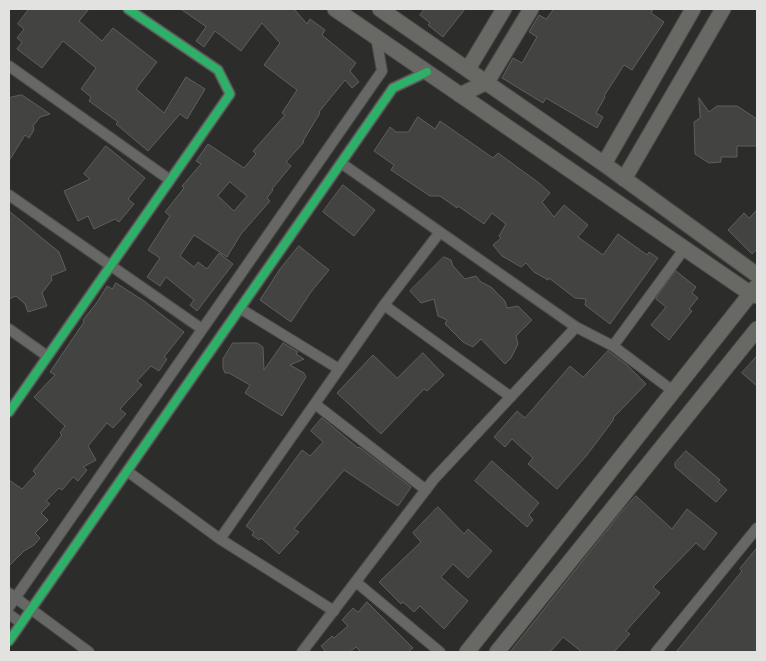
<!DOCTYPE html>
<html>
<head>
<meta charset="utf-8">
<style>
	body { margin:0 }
	#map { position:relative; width:766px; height:661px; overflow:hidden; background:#2c2c2b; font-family:"IBM Plex Sans",sans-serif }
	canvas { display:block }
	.frame { position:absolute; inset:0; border:10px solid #e2e2e0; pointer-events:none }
</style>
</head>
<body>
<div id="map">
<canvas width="766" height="661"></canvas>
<div class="frame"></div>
</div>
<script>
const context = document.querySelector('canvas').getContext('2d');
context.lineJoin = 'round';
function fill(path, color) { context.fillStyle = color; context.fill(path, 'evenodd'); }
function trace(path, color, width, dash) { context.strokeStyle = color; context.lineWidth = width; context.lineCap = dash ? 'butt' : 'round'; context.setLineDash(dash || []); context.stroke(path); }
const building = new Path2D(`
	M 29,9 L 89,9 L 79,21 L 102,41 L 113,28 L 157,62 L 136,89 L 164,113 L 186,77 L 205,89 L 187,119 L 180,114 L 148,151 L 116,124 L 118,122 L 89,101 L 91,97 L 81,89 L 96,68 L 63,41 L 42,68 L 17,49 L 22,42 L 17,38 L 24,29 L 18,24 Z
	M 181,9 L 294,9 L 307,24 L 310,19 L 325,30 L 322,35 L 356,63 L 350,71 L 359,82 L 352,88 L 345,80 L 319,112 L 320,113 L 303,141 L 304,142 L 286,162 L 291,166 L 272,189 L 273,190 L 267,198 L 270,201 L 241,234 L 227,257 L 194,235 L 180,256 L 194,267 L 198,262 L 207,269 L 219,253 L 233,264 L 197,311 L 190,305 L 194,300 L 166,277 L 160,286 L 147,277 L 160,258 L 148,250 L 170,216 L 165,212 L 184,188 L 182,186 L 201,164 L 196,161 L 208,144 L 244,168 L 256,154 L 253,151 L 285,115 L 282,113 L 297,90 L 264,65 L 280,43 L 262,23 L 241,51 L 215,31 L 204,47 L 196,41 L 206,27 ZM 230,182 L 247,196 L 234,211 L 218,196 Z
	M 425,9 L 465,9 L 443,37 L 428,25 L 430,23 L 420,15 Z
	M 554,9 L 653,9 L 651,13 L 664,22 L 632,70 L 624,65 L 604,96 L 605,97 L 596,113 L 603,117 L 597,128 L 546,98 L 543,103 L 502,78 L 513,58 L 522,63 L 537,37 L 529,32 L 539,15 L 546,19 Z
	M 22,95 L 50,114 L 40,117 L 33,126 L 34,130 L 29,138 L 25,135 L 9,161 L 9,98 Z
	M 699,98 L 709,112 L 717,106 L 737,106 L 757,119 L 757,146 L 737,146 L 737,157 L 721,157 L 721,162 L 709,163 L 695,154 L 694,122 L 700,118 Z
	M 418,117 L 435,129 L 440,121 L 493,158 L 498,153 L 539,183 L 550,193 L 542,202 L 554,217 L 564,205 L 588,225 L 578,237 L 603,255 L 618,234 L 647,255 L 649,252 L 658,258 L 610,324 L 585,305 L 586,299 L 575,298 L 549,278 L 548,280 L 534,272 L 526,263 L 521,267 L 502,256 L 493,245 L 501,238 L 499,236 L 506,224 L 492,213 L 484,224 L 458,206 L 457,208 L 440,196 L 430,196 L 391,170 L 394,165 L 374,151 L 390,127 L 396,132 L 408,132 Z
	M 106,146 L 145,178 L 128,199 L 134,204 L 119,222 L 115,219 L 94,229 L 88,216 L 78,221 L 64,191 L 90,179 L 84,174 Z
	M 343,185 L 375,210 L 354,236 L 323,212 Z
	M 757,210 L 757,249 L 752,254 L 728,230 L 744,213 L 749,218 Z
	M 9,211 L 59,252 L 66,270 L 51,276 L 52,280 L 42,293 L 47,306 L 28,312 L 25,304 L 16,296 L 9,299 Z
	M 299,246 L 329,270 L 311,292 L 291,322 L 260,300 L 280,269 Z
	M 444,257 L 451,260 L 453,266 L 465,279 L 476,276 L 481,282 L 491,287 L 505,301 L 507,308 L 518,306 L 532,320 L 516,336 L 518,344 L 511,358 L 505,364 L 481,339 L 473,347 L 463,342 L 445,324 L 447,320 L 438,316 L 434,299 L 421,303 L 410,291 Z
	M 676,271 L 696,287 L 692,293 L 698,298 L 689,309 L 692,311 L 669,340 L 651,325 L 666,307 L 656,299 Z
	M 116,283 L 144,301 L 184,332 L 164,357 L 167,359 L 159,371 L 151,366 L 137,381 L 142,385 L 120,409 L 126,414 L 113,428 L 107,423 L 88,446 L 96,460 L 83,467 L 87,470 L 78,481 L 73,477 L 62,490 L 59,488 L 46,501 L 50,504 L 41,513 L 48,520 L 35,533 L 40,538 L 34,545 L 24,551 L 9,566 L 9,480 L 22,489 L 36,474 L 33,471 L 62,435 L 60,433 L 65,426 L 34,397 L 55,375 L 50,372 L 84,322 L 83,320 L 98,301 L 107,286 L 112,289 Z
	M 233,343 L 257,343 L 263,347 L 264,370 L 283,343 L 298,352 L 296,354 L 304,359 L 290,365 L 304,373 L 306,377 L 282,416 L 245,393 L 250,385 L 229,373 L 225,373 L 223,368 L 223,359 Z
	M 608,351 L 627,365 L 646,384 L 613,418 L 614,419 L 587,455 L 557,489 L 528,464 L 533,458 L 512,439 L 505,447 L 494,437 L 517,411 L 525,418 L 570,366 L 583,377 Z
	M 423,353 L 444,375 L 427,391 L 424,389 L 381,434 L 337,393 L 373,355 L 397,378 Z
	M 757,356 L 757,386 L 742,373 Z
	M 322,418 L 358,448 L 359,447 L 411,487 L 398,506 L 344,470 L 294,529 L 299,532 L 279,554 L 261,538 L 259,540 L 252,535 L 254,532 L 246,526 L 302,450 L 310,456 L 323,442 L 311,431 Z
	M 686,451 L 720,480 L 718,482 L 727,490 L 716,502 L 675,467 L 675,463 Z
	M 492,461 L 539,503 L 529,515 L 533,520 L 527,527 L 475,481 Z
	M 636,496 L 672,529 L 687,509 L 717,533 L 704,550 L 696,543 L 653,587 L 660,593 L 626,631 L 630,634 L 614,652 L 582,652 L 563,637 L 550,652 L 510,652 L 619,515 Z
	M 438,507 L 464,534 L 468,529 L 492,551 L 468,578 L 453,564 L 441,577 L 468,601 L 444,629 L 420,606 L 414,612 L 403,602 L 401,604 L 379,582 L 421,542 L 413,533 Z
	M 757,548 L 757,652 L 676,652 L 742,571 L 740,569 Z
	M 367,602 L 413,648 L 408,652 L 361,652 L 356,647 L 350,652 L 326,652 L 321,646 L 332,636 L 334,638 L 348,626 L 342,620 L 353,608 L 358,612 Z`);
const street = new Path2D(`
	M 9,66 L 170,180
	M 341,163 L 576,327 L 613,346 L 673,391
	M 9,195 L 202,329
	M 384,305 L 511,397
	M 241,309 L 339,369
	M 9,329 L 47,356
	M 613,346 L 685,248
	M 315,404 L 426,490
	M 9,412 L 230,94 L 218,70 L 128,9
	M 127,471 L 220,539 L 334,611
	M 220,539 L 384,305 L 440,232
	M 356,582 L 440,652
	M 9,593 L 89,652
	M 9,607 L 382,71 L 376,37
	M 9,614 L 21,623
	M 9,641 L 393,88 L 427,72
	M 302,652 L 434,479 L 576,327
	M 656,652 L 757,528`);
const secondary = new Path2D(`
	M 335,9 L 751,294 L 757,296
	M 380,9 L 604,164 L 757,275
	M 468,69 L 504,9
	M 460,95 L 487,82 L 531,9
	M 604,164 L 693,9
	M 624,179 L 723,9
	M 467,652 L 756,287
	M 497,652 L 757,329`);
const cycleway = new Path2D(`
	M 9,412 L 230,94 L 218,70 L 128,9
	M 9,641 L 393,88 L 427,72`);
fill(building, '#434342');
trace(building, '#5f5f5e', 1);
trace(street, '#4a4a49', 12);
trace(secondary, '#4a4a49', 17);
trace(street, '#676766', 10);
trace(secondary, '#686864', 15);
trace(cycleway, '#2db169', 8);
</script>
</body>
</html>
